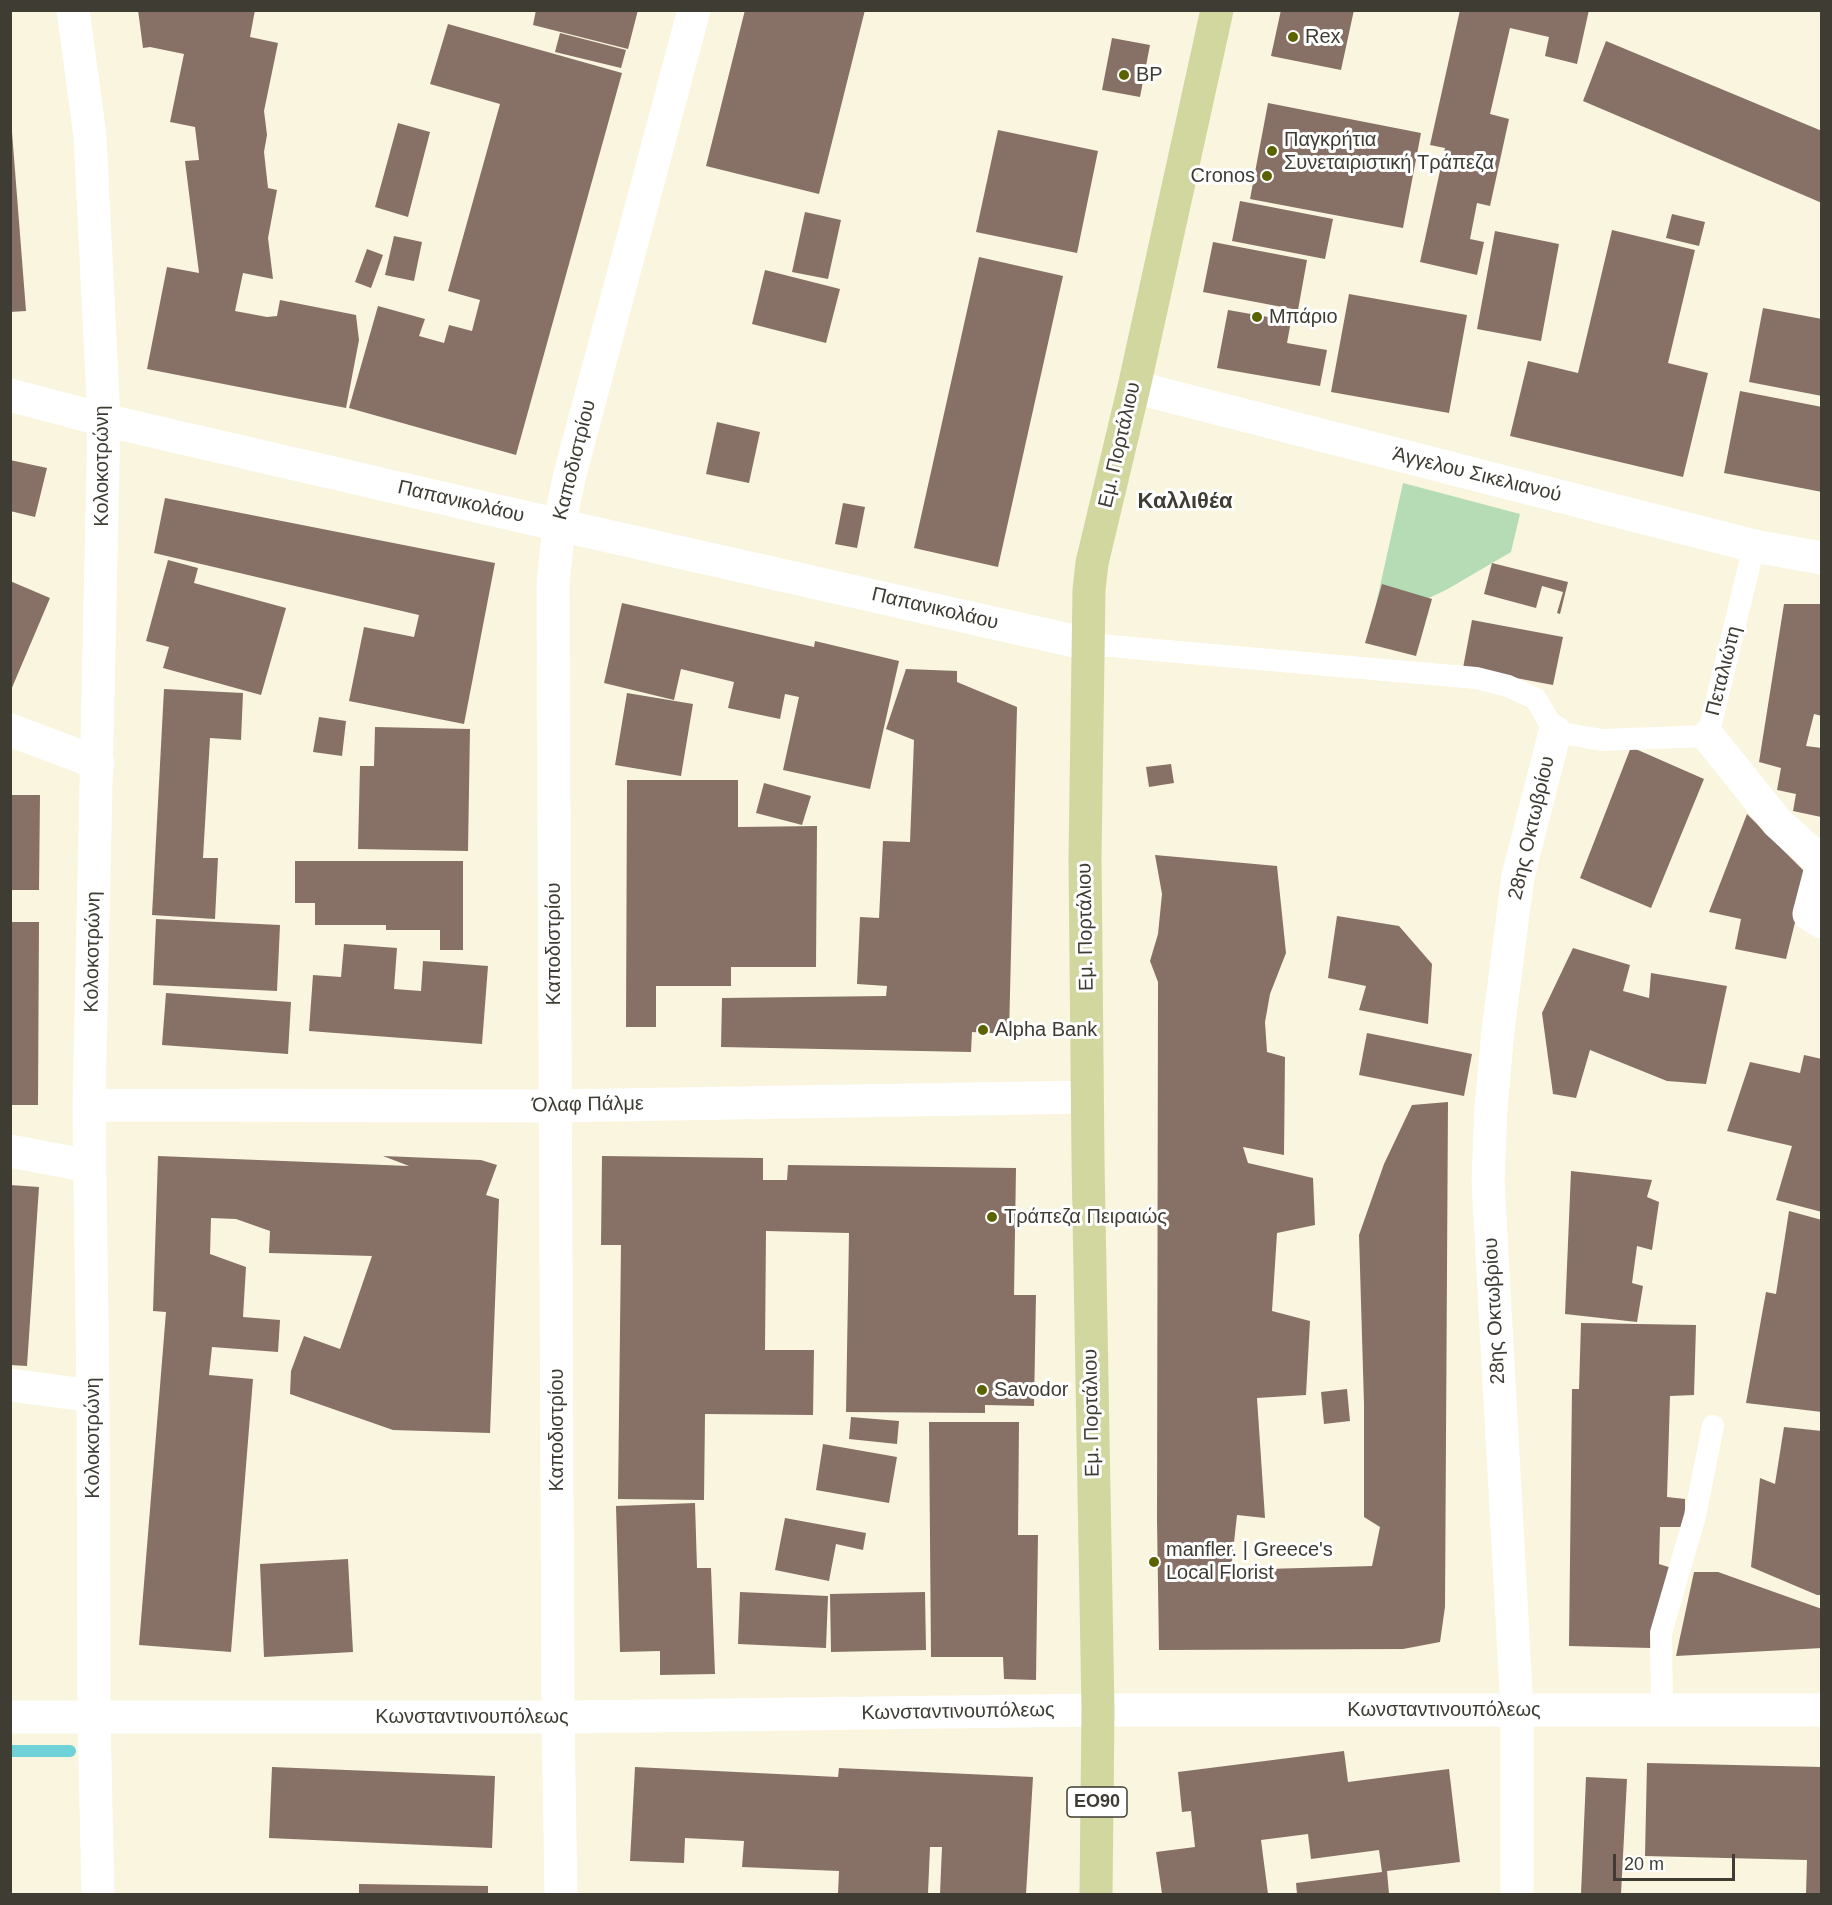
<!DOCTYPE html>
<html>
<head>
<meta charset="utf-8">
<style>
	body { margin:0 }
	#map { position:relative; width:1832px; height:1905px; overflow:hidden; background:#faf5de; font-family:Arial,sans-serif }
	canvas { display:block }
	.frame { position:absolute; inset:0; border:12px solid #3e3c33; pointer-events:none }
	.scale { position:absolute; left:1613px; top:1854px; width:122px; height:27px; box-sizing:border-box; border:3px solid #3e3c33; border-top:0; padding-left:8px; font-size:18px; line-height:21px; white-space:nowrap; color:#3e3c33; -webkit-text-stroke:4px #fff; paint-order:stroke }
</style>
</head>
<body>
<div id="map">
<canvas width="1832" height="1905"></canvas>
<div class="frame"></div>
<div class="scale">20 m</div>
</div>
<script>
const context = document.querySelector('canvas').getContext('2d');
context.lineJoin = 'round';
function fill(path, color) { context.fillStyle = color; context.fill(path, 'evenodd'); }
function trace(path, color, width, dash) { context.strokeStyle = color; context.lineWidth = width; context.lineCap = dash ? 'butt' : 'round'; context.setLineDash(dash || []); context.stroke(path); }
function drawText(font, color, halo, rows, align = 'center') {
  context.font = font + ' Arial,sans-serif'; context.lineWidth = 6; context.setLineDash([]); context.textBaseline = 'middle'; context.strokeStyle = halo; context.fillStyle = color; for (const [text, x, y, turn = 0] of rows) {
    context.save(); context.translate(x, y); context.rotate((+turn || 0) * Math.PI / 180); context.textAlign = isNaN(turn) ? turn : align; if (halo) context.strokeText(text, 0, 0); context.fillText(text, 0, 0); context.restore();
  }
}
const green = new Path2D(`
	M 1403,483 L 1520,514 L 1511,552 L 1446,590 L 1390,616 L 1374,613 Z`);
const stream = new Path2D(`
	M 10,1751 L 70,1751`);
const building = new Path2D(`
	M 138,10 L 255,10 L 250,37 L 278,43 L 264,111 L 267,135 L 264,152 L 268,188 L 277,190 L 268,238 L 273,279 L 243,273 L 235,311 L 267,317 L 277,316 L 280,300 L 356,315 L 359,340 L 346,408 L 147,369 L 167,267 L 199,273 L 185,161 L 199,160 L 195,127 L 170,122 L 184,54 L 150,47 L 143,48 Z
	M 536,10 L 638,10 L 628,49 L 533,25 Z
	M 745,10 L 865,10 L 819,194 L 706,166 Z
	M 1281,10 L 1354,10 L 1341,70 L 1271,56 Z
	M 1460,10 L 1589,10 L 1577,64 L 1545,56 L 1549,37 L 1510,28 L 1490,114 L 1509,119 L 1490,206 L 1477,203 L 1470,239 L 1484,242 L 1477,275 L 1420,262 L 1445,148 L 1430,145 Z
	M 448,24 L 622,73 L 516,455 L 349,408 L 378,306 L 425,319 L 419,336 L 444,343 L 449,325 L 472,331 L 480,300 L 448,291 L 500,104 L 430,84 Z
	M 560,33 L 626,50 L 621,68 L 555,52 Z
	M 1112,38 L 1150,45 L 1140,97 L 1102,90 Z
	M 1606,41 L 1822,131 L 1822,203 L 1583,101 Z
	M 1268,103 L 1421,133 L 1403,228 L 1250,199 Z
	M 398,123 L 430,132 L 408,217 L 375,207 Z
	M 998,130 L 1098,151 L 1077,253 L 976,232 Z
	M 10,132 L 12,132 L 26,311 L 10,312 Z
	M 1240,201 L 1333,219 L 1325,259 L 1232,241 Z
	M 805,212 L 841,220 L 828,279 L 792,272 Z
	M 1672,214 L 1705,222 L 1699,246 L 1666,238 Z
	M 1612,230 L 1695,250 L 1668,363 L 1708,373 L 1683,477 L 1510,436 L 1528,361 L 1578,373 Z
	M 1495,231 L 1559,244 L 1541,341 L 1477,329 Z
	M 394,236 L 422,242 L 414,281 L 385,275 Z
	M 1213,242 L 1307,260 L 1298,310 L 1203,292 Z
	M 367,249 L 383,255 L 371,288 L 355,282 Z
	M 979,257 L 1063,276 L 998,567 L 914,548 Z
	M 765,270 L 840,289 L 826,343 L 752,324 Z
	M 1349,294 L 1467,315 L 1449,413 L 1331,392 Z
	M 1763,308 L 1822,319 L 1822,396 L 1749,382 Z
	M 1228,310 L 1291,321 L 1287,343 L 1327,350 L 1320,386 L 1217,368 Z
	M 1740,391 L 1822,407 L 1822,492 L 1724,473 Z
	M 717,422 L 760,432 L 749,483 L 706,474 Z
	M 10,460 L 47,468 L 35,517 L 10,511 Z
	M 165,498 L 495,563 L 464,724 L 349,701 L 364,627 L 414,637 L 419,615 L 154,553 Z
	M 843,503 L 865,507 L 857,548 L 835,544 Z
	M 168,560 L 198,568 L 194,583 L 286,608 L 261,695 L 163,668 L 169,647 L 146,641 Z
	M 1492,563 L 1568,582 L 1560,614 L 1557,613 L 1563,592 L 1542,586 L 1536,608 L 1484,594 Z
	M 10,581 L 50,598 L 11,690 L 10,690 Z
	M 1382,584 L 1432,599 L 1416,656 L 1365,643 Z
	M 622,603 L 814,647 L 815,641 L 899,661 L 870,789 L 783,770 L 799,697 L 785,694 L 780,719 L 728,708 L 734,682 L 681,669 L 674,700 L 604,683 Z
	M 1784,604 L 1822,604 L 1822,716 L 1814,714 L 1806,746 L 1822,748 L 1821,817 L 1793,811 L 1796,794 L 1777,790 L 1781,768 L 1759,762 Z
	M 1472,620 L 1563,637 L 1553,685 L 1463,668 Z
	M 906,669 L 957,671 L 957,682 L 1017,707 L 1009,1034 L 972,1032 L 971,1052 L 721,1047 L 722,998 L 886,996 L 887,986 L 857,984 L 860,917 L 879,918 L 883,841 L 910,842 L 914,740 L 886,729 Z
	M 164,689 L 243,693 L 241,740 L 210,738 L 203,858 L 218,858 L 215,919 L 152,915 Z
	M 627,693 L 693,704 L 681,776 L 615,765 Z
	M 319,717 L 346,721 L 342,756 L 313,752 Z
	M 375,727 L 470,729 L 468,851 L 358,849 L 360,766 L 374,766 Z
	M 1631,747 L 1704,779 L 1651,908 L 1580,878 Z
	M 1171,764 L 1174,783 L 1149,787 L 1146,767 Z
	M 627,780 L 738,780 L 738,827 L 817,826 L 816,967 L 731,967 L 731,986 L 656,986 L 656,1027 L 626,1027 Z
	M 764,783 L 811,796 L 802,825 L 756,813 Z
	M 10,795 L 40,795 L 39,890 L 10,890 Z
	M 1747,814 L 1807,874 L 1786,959 L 1735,949 L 1741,919 L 1709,912 Z
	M 1155,855 L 1277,866 L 1286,953 L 1270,994 L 1265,1022 L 1267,1052 L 1285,1057 L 1284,1155 L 1243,1147 L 1248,1163 L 1313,1178 L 1315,1225 L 1277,1233 L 1272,1311 L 1310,1321 L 1306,1395 L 1257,1398 L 1265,1518 L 1237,1515 L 1231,1570 L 1372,1566 L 1380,1527 L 1364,1517 L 1364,1404 L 1359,1235 L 1384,1164 L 1412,1105 L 1448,1102 L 1445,1607 L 1440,1642 L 1403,1649 L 1159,1650 L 1157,1520 L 1158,982 L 1150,961 L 1158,934 L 1162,894 Z
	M 295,861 L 463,861 L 463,950 L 440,950 L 440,930 L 386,930 L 386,925 L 315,925 L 315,903 L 295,903 Z
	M 1337,916 L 1399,926 L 1432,964 L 1428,1024 L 1359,1010 L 1366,986 L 1328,978 Z
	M 156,919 L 280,925 L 277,991 L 153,985 Z
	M 10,922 L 39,922 L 38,1105 L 10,1105 Z
	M 344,944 L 397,948 L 394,989 L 421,991 L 423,961 L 488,966 L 482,1044 L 309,1031 L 313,975 L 341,977 Z
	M 1573,948 L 1630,965 L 1623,991 L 1649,998 L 1651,973 L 1727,986 L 1706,1084 L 1667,1081 L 1590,1050 L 1576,1098 L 1553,1094 L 1542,1013 Z
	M 166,993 L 291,1002 L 288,1054 L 162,1045 Z
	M 1367,1033 L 1472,1054 L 1464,1096 L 1359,1075 Z
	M 1804,1055 L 1822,1059 L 1822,1212 L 1776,1200 L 1792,1146 L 1727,1131 L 1750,1062 L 1800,1073 Z
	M 158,1156 L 409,1166 L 383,1156 L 481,1160 L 497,1165 L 486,1195 L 499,1199 L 490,1433 L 393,1430 L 290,1394 L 291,1371 L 304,1336 L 340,1349 L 372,1256 L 269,1253 L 270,1231 L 236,1219 L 211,1218 L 210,1254 L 246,1267 L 243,1317 L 280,1320 L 278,1352 L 212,1347 L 209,1375 L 253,1379 L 231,1652 L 139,1645 L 166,1312 L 153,1311 Z
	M 602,1156 L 763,1158 L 763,1180 L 787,1180 L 788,1165 L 1016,1168 L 1014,1295 L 1036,1295 L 1034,1406 L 985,1405 L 985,1413 L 846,1412 L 849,1233 L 766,1231 L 765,1350 L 814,1350 L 813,1415 L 705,1414 L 704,1500 L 618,1499 L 621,1245 L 601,1245 Z
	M 1571,1171 L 1652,1180 L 1647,1197 L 1659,1202 L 1652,1250 L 1637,1246 L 1632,1283 L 1643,1286 L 1637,1322 L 1565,1314 Z
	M 10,1185 L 39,1187 L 27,1366 L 10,1365 Z
	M 1789,1211 L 1822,1220 L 1822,1412 L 1746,1403 L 1766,1292 L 1776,1294 Z
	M 1581,1323 L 1696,1325 L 1694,1395 L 1670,1396 L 1667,1497 L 1685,1499 L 1685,1527 L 1660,1527 L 1659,1564 L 1675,1569 L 1651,1648 L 1569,1646 L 1572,1389 L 1579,1389 Z
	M 1347,1389 L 1350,1421 L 1324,1424 L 1321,1392 Z
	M 851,1417 L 899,1421 L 897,1444 L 849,1439 Z
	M 929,1422 L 1019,1422 L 1018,1535 L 1038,1535 L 1036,1680 L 1004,1679 L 1003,1657 L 931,1657 Z
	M 1784,1427 L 1822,1431 L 1822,1595 L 1817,1595 L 1751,1567 L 1760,1478 L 1775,1484 Z
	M 823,1444 L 897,1457 L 889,1503 L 816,1490 Z
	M 695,1503 L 697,1568 L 711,1568 L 715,1674 L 660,1675 L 660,1651 L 620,1652 L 616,1506 Z
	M 785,1518 L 866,1533 L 863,1550 L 836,1544 L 829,1581 L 775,1570 Z
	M 348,1559 L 353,1652 L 264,1657 L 260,1564 Z
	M 1694,1572 L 1718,1572 L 1822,1609 L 1822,1648 L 1676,1656 Z
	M 740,1592 L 828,1596 L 826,1648 L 738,1644 Z
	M 925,1592 L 926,1650 L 831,1652 L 830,1594 Z
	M 1344,1751 L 1348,1782 L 1449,1769 L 1460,1862 L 1387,1871 L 1389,1894 L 1297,1894 L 1296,1883 L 1382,1872 L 1379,1850 L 1311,1859 L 1308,1834 L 1261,1840 L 1268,1894 L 1162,1894 L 1156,1852 L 1195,1847 L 1191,1811 L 1182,1812 L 1178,1772 Z
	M 1647,1763 L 1822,1767 L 1822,1894 L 1806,1894 L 1807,1860 L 1645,1856 Z
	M 272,1767 L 495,1776 L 492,1848 L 269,1838 Z
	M 635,1767 L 838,1777 L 839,1768 L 1033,1777 L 1026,1894 L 940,1894 L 942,1847 L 930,1847 L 928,1894 L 838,1894 L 839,1871 L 742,1867 L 744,1841 L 685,1838 L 684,1863 L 630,1861 Z
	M 1586,1777 L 1627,1779 L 1621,1894 L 1581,1894 Z
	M 359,1884 L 488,1886 L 488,1894 L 359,1894 Z`);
const service = new Path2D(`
	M 1087,644 L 1476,678 L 1508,686 L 1536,699 L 1555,732 L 1602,740 L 1708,736 L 1754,546
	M 1662,1710 L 1661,1633 L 1695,1516 L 1713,1426`);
const minor = new Path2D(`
	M 73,10 L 90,136 L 104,420 L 89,1105 L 93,1396 L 94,1718 L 98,1894
	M 1134,387 L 1754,546 L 1822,558
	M 10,395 L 104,420 L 559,525 L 1087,644
	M 10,730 L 98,763
	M 1708,736 L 1777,822 L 1822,863
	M 1822,864 L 1809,914 L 1822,922
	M 89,1105 L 555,1106 L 1088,1097
	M 10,1151 L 89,1166
	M 10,1385 L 93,1396
	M 10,1717 L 573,1717 L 1098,1710 L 1822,1710
	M 561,1894 L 558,1717 L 553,584 L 559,525 L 570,474 L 694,10
	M 1517,1894 L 1517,1709 L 1488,1181 L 1491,1107 L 1498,1031 L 1518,876 L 1555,732`);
const primary = new Path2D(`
	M 1096,1894 L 1098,1710 L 1088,1160 L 1085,858 L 1089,590 L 1092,563 L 1134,387 L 1217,10`);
const markers = [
	[1293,37,6,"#5b6200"],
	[1124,75,6,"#5b6200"],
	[1272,151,6,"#5b6200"],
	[1267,176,6,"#5b6200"],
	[1257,317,6,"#5b6200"],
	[983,1030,6,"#5b6200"],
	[992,1217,6,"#5b6200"],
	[982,1390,6,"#5b6200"],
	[1154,1562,6,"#5b6200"]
];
const shields = [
	[1097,1802,60]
];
const shieldNames = [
	["ΕΟ90",1097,1802]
];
const poiNames = [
	["Rex",1305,37],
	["BP",1136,75],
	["Παγκρήτια",1284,140],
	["Συνεταιριστική Τράπεζα",1284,163],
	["Cronos",1255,176,"right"],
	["Μπάριο",1269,317],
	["Alpha Bank",995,1030],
	["Τράπεζα Πειραιώς",1004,1217],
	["Savodor",994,1390],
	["manfler. | Greece's",1166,1550],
	["Local Florist",1166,1573]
];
const streetNames = [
	["Εμ. Πορτάλιου",1120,445,-77],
	["Καποδιστρίου",575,460,-76],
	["Κολοκοτρώνη",102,466,-90],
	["Άγγελου Σικελιανού",1477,475,14],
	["Παπανικολάου",461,502,13],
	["Παπανικολάου",935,609,13],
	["Πεταλιώτη",1724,671,-76],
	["28ης Οκτωβρίου",1532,828,-77],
	["Εμ. Πορτάλιου",1086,927,-91],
	["Καποδιστρίου",554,944,-90],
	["Κολοκοτρώνη",93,952,-89],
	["Όλαφ Πάλμε",588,1105,-1],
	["28ης Οκτωβρίου",1495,1311,-93],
	["Εμ. Πορτάλιου",1092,1413,-91],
	["Καποδιστρίου",557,1430,-90],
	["Κολοκοτρώνη",93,1438,-90],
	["Κωνσταντινουπόλεως",1444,1710],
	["Κωνσταντινουπόλεως",958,1712,-1],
	["Κωνσταντινουπόλεως",472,1717]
];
const quarterNames = [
	["Καλλιθέα",1185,502]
];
fill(green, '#b6dcb6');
trace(stream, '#6ed2d8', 12);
fill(building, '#877166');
trace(service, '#fff', 22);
trace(minor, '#fff', 33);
trace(primary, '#d1d79f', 33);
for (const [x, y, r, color] of markers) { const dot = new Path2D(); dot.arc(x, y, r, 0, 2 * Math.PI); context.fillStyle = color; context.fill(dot); trace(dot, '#fff', 2); }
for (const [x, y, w] of shields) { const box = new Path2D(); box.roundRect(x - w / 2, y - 15, w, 30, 4.5); context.fillStyle = '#fff'; context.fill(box); trace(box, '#3e3c33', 1.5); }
drawText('bold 18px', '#3e3c33', null, shieldNames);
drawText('20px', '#3e3c33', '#fff', poiNames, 'left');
drawText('20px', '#3e3c33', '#fff', streetNames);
drawText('bold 22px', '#3e3c33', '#fff', quarterNames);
</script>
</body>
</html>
